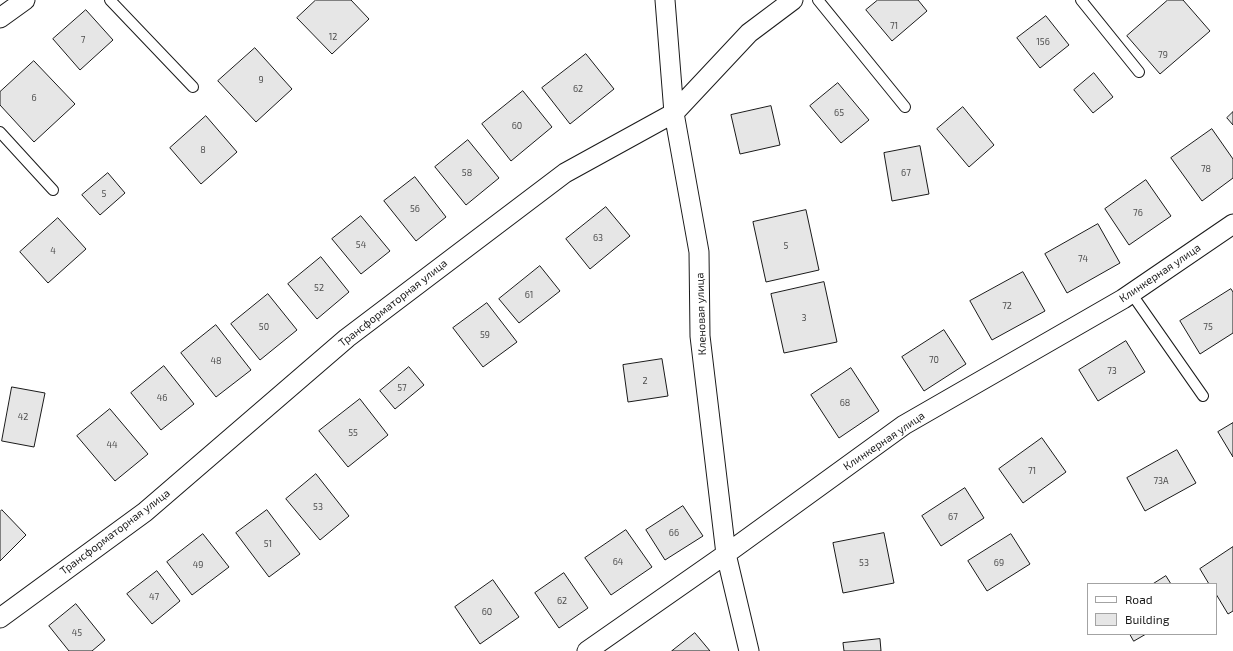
<!DOCTYPE html>
<html>
<head>
<meta charset="utf-8">
<style>
	body { margin:0 }
	#map { position:relative; width:1233px; height:651px; overflow:hidden; background:#fff; font-family:"Exo 2",sans-serif }
	canvas { display:block }
	.legend { position:absolute; left:1087px; top:583px; width:130px; height:52px; box-sizing:border-box; background:#fff; border:1px solid #a3a3a3; margin:0; padding:5px 7px; list-style:none; font-size:12px; color:#1a1a1a }
	.legend li { display:flex; align-items:center; gap:8px; height:20px }
	.legend b { width:20px; border:1px solid #a3a3a3 }
</style>
</head>
<body>
<div id="map">
<canvas width="1233" height="651"></canvas>
<ul class="legend">
<li><b style="height:5px;background:#fff"></b>Road</li>
<li><b style="height:11px;background:#e6e6e6"></b>Building</li>
</ul>
</div>
<script>
const context = document.querySelector('canvas').getContext('2d');
context.lineJoin = 'round';
function fill(path, color) { context.fillStyle = color; context.fill(path, 'evenodd'); }
function trace(path, color, width, dash) { context.strokeStyle = color; context.lineWidth = width; context.lineCap = dash ? 'butt' : 'round'; context.setLineDash(dash || []); context.stroke(path); }
function drawText(font, color, halo, rows, align = 'center') {
  context.font = font + ' "Exo 2",sans-serif'; context.lineWidth = 3; context.setLineDash([]); context.textBaseline = 'middle'; context.strokeStyle = halo; context.fillStyle = color; for (const [text, x, y, turn = 0] of rows) {
    context.save(); context.translate(x, y); context.rotate((+turn || 0) * Math.PI / 180); context.textAlign = isNaN(turn) ? turn : align; if (halo) context.strokeText(text, 0, 0); context.fillText(text, 0, 0); context.restore();
  }
}
const building = new Path2D(`
	M 316,0 L 351,0 L 369,19 L 332,54 L 297,18 Z
	M 878,0 L 918,0 L 927,11 L 892,41 L 866,10 Z
	M 1168,0 L 1183,0 L 1210,31 L 1160,74 L 1127,36 Z
	M 86,10 L 113,40 L 80,70 L 53,39 Z
	M 1046,16 L 1069,45 L 1040,68 L 1017,38 Z
	M 255,48 L 292,89 L 256,122 L 218,81 Z
	M 586,54 L 614,89 L 570,124 L 542,88 Z
	M 34,61 L 75,104 L 34,142 L 0,105 L 0,92 Z
	M 1094,73 L 1113,97 L 1093,113 L 1074,90 Z
	M 838,83 L 869,120 L 841,143 L 810,106 Z
	M 523,91 L 552,127 L 511,161 L 482,124 Z
	M 771,106 L 780,145 L 740,154 L 731,115 Z
	M 963,107 L 994,145 L 969,167 L 937,129 Z
	M 1233,112 L 1233,125 L 1227,118 Z
	M 206,116 L 237,152 L 201,184 L 170,148 Z
	M 1212,129 L 1233,159 L 1233,178 L 1202,201 L 1171,158 Z
	M 468,140 L 499,178 L 466,205 L 435,167 Z
	M 920,146 L 929,194 L 892,201 L 884,153 Z
	M 108,173 L 125,193 L 100,215 L 82,195 Z
	M 415,177 L 446,217 L 416,241 L 384,201 Z
	M 1146,180 L 1171,216 L 1129,245 L 1105,209 Z
	M 606,207 L 630,236 L 590,269 L 566,239 Z
	M 806,210 L 819,270 L 766,282 L 753,222 Z
	M 361,216 L 390,251 L 361,274 L 332,239 Z
	M 58,218 L 86,249 L 48,283 L 20,252 Z
	M 1098,224 L 1120,263 L 1067,293 L 1045,254 Z
	M 321,257 L 349,292 L 317,319 L 288,284 Z
	M 540,266 L 560,291 L 519,323 L 499,299 Z
	M 1023,272 L 1045,311 L 992,340 L 970,301 Z
	M 824,282 L 837,342 L 784,353 L 771,294 Z
	M 1231,289 L 1233,292 L 1233,333 L 1200,354 L 1180,321 Z
	M 268,294 L 297,330 L 260,360 L 231,324 Z
	M 487,303 L 517,342 L 483,367 L 453,328 Z
	M 216,325 L 251,370 L 216,397 L 181,353 Z
	M 944,330 L 966,364 L 924,391 L 902,357 Z
	M 1126,341 L 1145,372 L 1098,401 L 1079,370 Z
	M 662,359 L 668,396 L 628,402 L 623,365 Z
	M 164,366 L 194,404 L 161,430 L 131,393 Z
	M 409,367 L 424,385 L 395,409 L 380,391 Z
	M 851,368 L 879,411 L 839,438 L 811,395 Z
	M 12,387 L 45,393 L 34,447 L 2,441 Z
	M 360,399 L 388,435 L 348,467 L 319,431 Z
	M 110,409 L 148,454 L 115,481 L 77,436 Z
	M 1233,423 L 1233,457 L 1218,432 Z
	M 1042,438 L 1066,472 L 1023,503 L 999,469 Z
	M 1177,450 L 1196,483 L 1145,511 L 1127,478 Z
	M 316,474 L 349,516 L 320,540 L 286,499 Z
	M 965,488 L 984,518 L 941,546 L 922,516 Z
	M 683,506 L 703,536 L 665,560 L 646,530 Z
	M 2,510 L 26,535 L 0,561 L 0,512 Z
	M 267,510 L 300,554 L 269,577 L 236,533 Z
	M 626,530 L 652,567 L 611,595 L 585,558 Z
	M 884,533 L 894,583 L 843,593 L 833,543 Z
	M 203,534 L 229,567 L 192,595 L 167,562 Z
	M 1011,534 L 1030,564 L 987,591 L 968,561 Z
	M 1233,547 L 1233,611 L 1228,614 L 1216,594 L 1216,584 L 1209,584 L 1200,569 Z
	M 157,571 L 180,601 L 152,624 L 127,594 Z
	M 564,573 L 588,608 L 559,628 L 535,593 Z
	M 1166,576 L 1171,584 L 1153,584 Z
	M 493,580 L 519,617 L 480,644 L 455,607 Z
	M 76,604 L 105,640 L 92,651 L 69,651 L 49,626 Z
	M 695,633 L 710,651 L 672,651 Z
	M 1130,634 L 1146,634 L 1134,641 Z
	M 880,639 L 881,651 L 844,651 L 843,643 Z`);
const service = new Path2D(`
	M 110,0 L 193,87
	M 818,0 L 905,107
	M 1081,0 L 1139,72
	M 0,132 L 53,190
	M 1131,293 L 1203,396`);
const minor = new Path2D(`
	M 665,0 L 674,113 L 699,252 L 700,336 L 726,554 L 749,651
	M 0,18 L 25,0
	M 0,618 L 145,512 L 347,338 L 565,173 L 674,113 L 749,33 L 793,0
	M 587,651 L 726,554 L 904,425 L 1123,299 L 1233,224`);
const numberNames = [
	["71",894,26],
	["12",333,37],
	["7",83,40],
	["156",1043,42],
	["79",1163,55],
	["9",261,80],
	["62",578,89],
	["6",34,98],
	["65",839,113],
	["60",517,126],
	["8",203,150],
	["78",1206,169],
	["58",467,173],
	["67",906,173],
	["5",104,194],
	["56",415,209],
	["76",1138,213],
	["63",598,238],
	["54",361,245],
	["5",786,246],
	["4",53,251],
	["74",1083,259],
	["52",319,288],
	["61",529,295],
	["72",1007,306],
	["3",804,318],
	["50",264,327],
	["75",1208,327],
	["59",485,335],
	["70",934,360],
	["48",216,361],
	["73",1112,371],
	["2",645,381],
	["57",402,388],
	["46",162,398],
	["68",845,403],
	["42",23,417],
	["55",353,433],
	["44",112,445],
	["71",1032,471],
	["73А",1161,481],
	["53",318,507],
	["67",953,517],
	["66",674,533],
	["51",268,544],
	["64",618,562],
	["53",864,563],
	["69",999,563],
	["49",198,565],
	["47",154,597],
	["62",562,601],
	["60",487,612],
	["45",77,633]
];
const streetNames = [
	["Клинкерная улица",1160,273,-34],
	["Трансформаторная улица",393,303,-38],
	["Кленовая улица",701,314,-92],
	["Клинкерная улица",884,441,-34],
	["Трансформаторная улица",115,532,-37]
];
fill(building, '#e6e6e6');
trace(building, '#1a1a1a', 1);
trace(service, '#1a1a1a', 12);
trace(minor, '#1a1a1a', 21);
trace(service, '#fff', 10);
trace(minor, '#fff', 19);
drawText('9px', '#4d4d4d', null, numberNames);
drawText('11px', '#1a1a1a', '#fff', streetNames);
</script>
</body>
</html>
